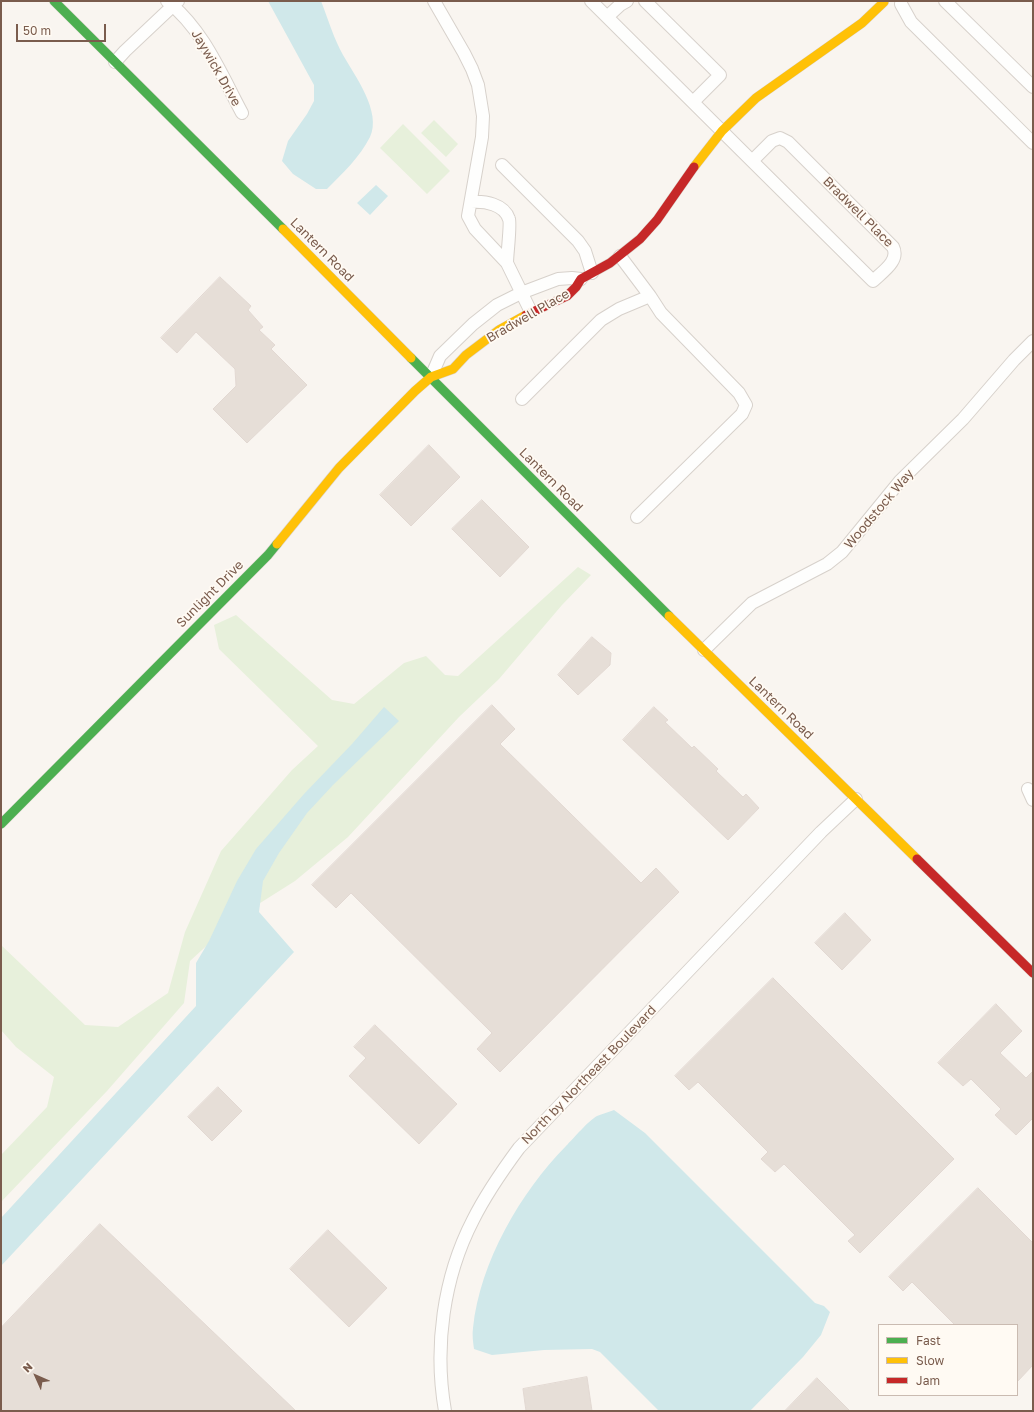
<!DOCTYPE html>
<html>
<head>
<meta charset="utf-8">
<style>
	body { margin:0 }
	#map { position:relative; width:1034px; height:1412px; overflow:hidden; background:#f9f5f0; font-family:"Golos Text",sans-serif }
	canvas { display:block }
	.frame { position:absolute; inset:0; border:2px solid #7a5c4d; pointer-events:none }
	.legend { position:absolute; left:878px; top:1324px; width:140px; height:72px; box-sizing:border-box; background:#fffaf3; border:1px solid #cabbb1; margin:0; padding:5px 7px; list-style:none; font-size:12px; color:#7a5c4d }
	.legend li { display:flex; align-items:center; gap:8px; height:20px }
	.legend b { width:20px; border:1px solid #cabbb1 }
	.north { position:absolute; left:16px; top:1356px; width:40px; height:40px; -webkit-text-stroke:3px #fffaf3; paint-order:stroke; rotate:315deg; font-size:11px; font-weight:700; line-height:16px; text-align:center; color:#7a5c4d }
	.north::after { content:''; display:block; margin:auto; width:14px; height:18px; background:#7a5c4d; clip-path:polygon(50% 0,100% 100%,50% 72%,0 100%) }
	.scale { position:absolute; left:16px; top:24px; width:90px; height:18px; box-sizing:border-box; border:2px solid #7a5c4d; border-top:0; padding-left:5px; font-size:12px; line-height:14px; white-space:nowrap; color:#7a5c4d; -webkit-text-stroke:3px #fffaf3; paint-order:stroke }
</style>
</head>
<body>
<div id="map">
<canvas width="1034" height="1412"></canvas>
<div class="frame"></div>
<ul class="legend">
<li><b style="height:5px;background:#4caf50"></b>Fast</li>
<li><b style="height:5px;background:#ffc107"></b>Slow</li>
<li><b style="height:5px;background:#c62828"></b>Jam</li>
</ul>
<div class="north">N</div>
<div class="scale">50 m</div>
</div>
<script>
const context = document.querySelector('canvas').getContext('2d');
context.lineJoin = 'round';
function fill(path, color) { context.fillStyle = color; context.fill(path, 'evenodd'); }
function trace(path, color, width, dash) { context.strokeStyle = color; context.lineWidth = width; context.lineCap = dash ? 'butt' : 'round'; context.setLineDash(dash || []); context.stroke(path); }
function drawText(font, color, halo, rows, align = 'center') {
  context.font = font + ' "Golos Text",sans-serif'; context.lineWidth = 3.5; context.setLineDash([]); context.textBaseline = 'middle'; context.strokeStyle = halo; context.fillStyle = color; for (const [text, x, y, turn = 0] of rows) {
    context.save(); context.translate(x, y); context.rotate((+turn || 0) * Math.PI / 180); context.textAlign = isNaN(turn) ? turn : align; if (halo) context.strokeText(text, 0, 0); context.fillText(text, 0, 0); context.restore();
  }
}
const green = new Path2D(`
	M 434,120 L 458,144 L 446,157 L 421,133 Z
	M 403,124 L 450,171 L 427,194 L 380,148 Z
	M 578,567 L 591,575 L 562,605 L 499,679 L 459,717 L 348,837 L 295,881 L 238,917 L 190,961 L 184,1003 L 107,1091 L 1,1202 L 1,1155 L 47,1107 L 54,1077 L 16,1047 L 1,1030 L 1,945 L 85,1025 L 118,1027 L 168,993 L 185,932 L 221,851 L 292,770 L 318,746 L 219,649 L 214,625 L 236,615 L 332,700 L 354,704 L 404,663 L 426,656 L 445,675 L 458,676 Z`);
const water = new Path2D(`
	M 268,1 L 321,1 C 328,19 334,39 343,55 C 355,76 382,112 370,137 C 360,157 342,174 327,189 L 316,189 L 293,174 L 282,161 L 288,141 L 307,114 L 314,101 L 314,85 Z
	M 376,185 L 388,196 L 370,215 L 357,203 Z
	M 384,707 L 399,721 L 333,785 L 307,813 L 279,853 L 263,881 L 259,912 L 294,952 L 1,1266 L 1,1218 L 196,1006 L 196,963 L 209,941 L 237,881 L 256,849 L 304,794 L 352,744 Z
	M 614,1110 L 645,1133 L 815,1303 L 824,1306 L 830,1312 L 821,1335 L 803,1357 L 750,1411 L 659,1411 L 600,1352 L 592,1349 L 544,1350 L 492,1355 L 474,1349 C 473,1342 472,1335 473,1328 C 480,1262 520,1193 566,1146 C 574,1138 588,1121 597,1116 C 602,1114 609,1112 614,1110 Z`);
const building = new Path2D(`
	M 220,277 L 251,306 L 248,310 L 263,327 L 259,330 L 275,345 L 271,349 L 307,385 L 247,443 L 213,409 L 236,386 L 235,369 L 196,332 L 177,353 L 161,338 Z
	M 429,445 L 460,477 L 411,526 L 380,495 Z
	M 482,500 L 529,547 L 500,577 L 452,529 Z
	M 592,637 L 611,653 L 610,665 L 578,695 L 558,675 Z
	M 492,705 L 515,729 L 500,744 L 641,883 L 656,868 L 679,892 L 500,1072 L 477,1049 L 492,1033 L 351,893 L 336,908 L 312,885 Z
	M 654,707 L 668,720 L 665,722 L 692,748 L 694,746 L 718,769 L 716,771 L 743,797 L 746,794 L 759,808 L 728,840 L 623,740 Z
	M 845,913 L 871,940 L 842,970 L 815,943 Z
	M 773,978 L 954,1159 L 860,1253 L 848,1241 L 855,1235 L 784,1164 L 775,1172 L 761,1159 L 768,1152 L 698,1082 L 689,1090 L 675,1076 Z
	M 996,1004 L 1022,1031 L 1000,1053 L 1026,1078 L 1033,1071 L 1033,1118 L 1016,1135 L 995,1115 L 1001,1109 L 971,1079 L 963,1086 L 938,1063 Z
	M 375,1025 L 457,1104 L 419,1144 L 349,1076 L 366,1058 L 354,1047 Z
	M 218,1087 L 242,1111 L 212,1141 L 188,1117 Z
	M 978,1188 L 1033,1243 L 1033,1365 L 1017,1382 L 1017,1325 L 955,1325 L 912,1282 L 903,1291 L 889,1277 Z
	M 100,1224 L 296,1411 L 1,1411 L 1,1328 Z
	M 328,1230 L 387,1288 L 349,1327 L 290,1269 Z
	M 587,1377 L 592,1411 L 526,1411 L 523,1389 Z
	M 817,1378 L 850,1411 L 785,1411 Z`);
const street = new Path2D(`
	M 167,1 C 203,29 221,74 242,113
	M 434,1 L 464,53 L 472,69 L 478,85 L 483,116 L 482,137 L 468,216 L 475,229 L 507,263 L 531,312
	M 591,1 L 752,161
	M 645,1 L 720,75 L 693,102
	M 945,1 L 1033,87
	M 901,4 L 911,22 L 1033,143
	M 607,17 L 620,5 L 627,1
	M 115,62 L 125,51 L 178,1
	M 780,138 L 788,142 L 893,247 C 900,261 882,272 873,281 L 752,161 L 772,141 Z
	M 502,165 L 578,241 L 585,251 L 592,273
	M 471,202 C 485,201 504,204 509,219 C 511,224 507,255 507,263
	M 620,256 L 650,296 L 661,313 L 739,393 L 746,405 L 742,414 L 637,517
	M 431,377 L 440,356 L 473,324 L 497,305 L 521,293 L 558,279 L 572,278 L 581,279
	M 522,399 L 601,320 L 619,309 L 650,296
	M 704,650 L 752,603 L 827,564 L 842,552 L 900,481 L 963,419 L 1014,360 L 1033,341
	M 1028,789 L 1033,800
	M 445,1411 C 434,1348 443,1278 473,1220 C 486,1194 502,1171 519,1148 L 821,832 L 856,799`);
const fast = new Path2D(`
	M 54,1 L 283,229
	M 411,358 L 669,616
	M 1,824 L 268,555 L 277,544`);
const slow = new Path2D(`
	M 694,167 L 722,131 L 756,98 L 862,23 L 884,2
	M 283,229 L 411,358
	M 277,544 L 339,468 L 415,391 L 431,377 L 453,369 L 466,355 L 499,330 L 526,315
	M 669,616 L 917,859`);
const jam = new Path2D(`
	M 526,315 L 567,296 L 576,287 L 581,279 L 610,263 L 640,239 L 657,220 L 694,167
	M 917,859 L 1033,973`);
const streetNames = [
	["Jaywick Drive",216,68,60],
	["Bradwell Place",858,212,45],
	["Lantern Road",322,250,45],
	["Bradwell Place",528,316,-30],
	["Lantern Road",551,480,45],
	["Woodstock Way",879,509,-50],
	["Sunlight Drive",210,594,-45],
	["Lantern Road",781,708,44],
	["North by Northeast Boulevard",589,1075,-46]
];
fill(green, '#e7f0db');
fill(water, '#d0e8ea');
fill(building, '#e6ded7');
trace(building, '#e2d8d2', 1);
trace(street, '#d7d1cb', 14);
trace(fast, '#d9d2cb', 10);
trace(slow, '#d9d2cb', 10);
trace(jam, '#d9d2cb', 10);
trace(street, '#fefefd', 12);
trace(fast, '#4caf50', 9);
trace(slow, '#ffc107', 9);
trace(jam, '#c62828', 9);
drawText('13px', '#7a5c4d', '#fffaf3', streetNames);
</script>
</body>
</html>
